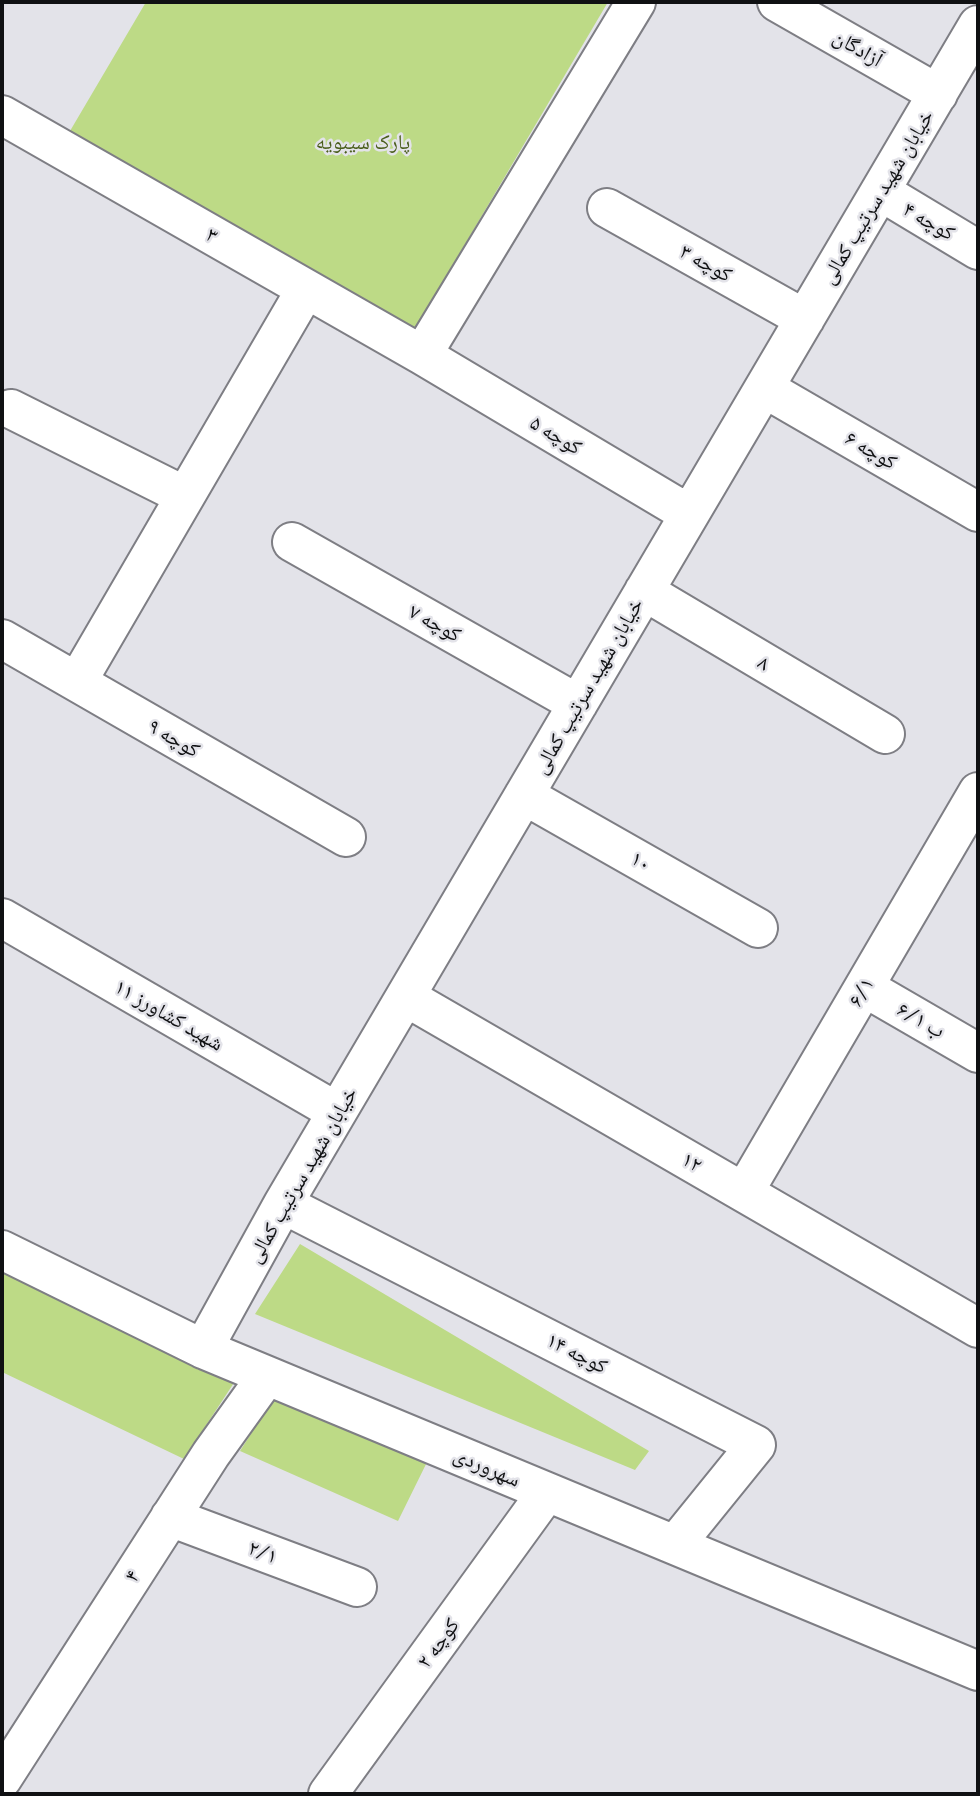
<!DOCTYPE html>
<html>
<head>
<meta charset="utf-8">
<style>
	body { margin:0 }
	#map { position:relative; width:980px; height:1796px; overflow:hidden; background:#e3e3e9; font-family:"Exo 2",sans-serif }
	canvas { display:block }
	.frame { position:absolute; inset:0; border:4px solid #101113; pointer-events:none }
</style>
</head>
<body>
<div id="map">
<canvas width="980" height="1796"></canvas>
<div class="frame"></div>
</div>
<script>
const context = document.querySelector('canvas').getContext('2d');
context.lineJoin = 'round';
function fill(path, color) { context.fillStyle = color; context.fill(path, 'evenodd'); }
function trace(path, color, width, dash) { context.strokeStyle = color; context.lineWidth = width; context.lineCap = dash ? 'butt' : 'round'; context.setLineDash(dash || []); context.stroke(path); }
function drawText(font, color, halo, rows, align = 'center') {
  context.font = font + ' "Exo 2","Noto Naskh Arabic",sans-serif'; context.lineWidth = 5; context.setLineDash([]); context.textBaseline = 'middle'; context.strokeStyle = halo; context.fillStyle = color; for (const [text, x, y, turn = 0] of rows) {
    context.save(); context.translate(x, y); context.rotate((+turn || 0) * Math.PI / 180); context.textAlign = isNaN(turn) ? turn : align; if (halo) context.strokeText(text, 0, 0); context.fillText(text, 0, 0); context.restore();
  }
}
const green = new Path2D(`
	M 146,2 L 608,2 L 412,334 L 70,131 Z
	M 300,1244 L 649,1451 L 635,1470 L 255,1314 Z
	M 2,1264 L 243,1369 L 184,1459 L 2,1372 Z
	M 276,1394 L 431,1454 L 398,1521 L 240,1451 Z`);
const minor = new Path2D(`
	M 777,2 L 938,94
	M 2,115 L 422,355 L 689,514
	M 880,191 L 978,250
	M 607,208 L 805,319
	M 422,355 L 636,2
	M 764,388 L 978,512
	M 11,409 L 185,496
	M 292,542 L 578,704
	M 644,591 L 885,734
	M 2,639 L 346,837
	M 77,682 L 306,289
	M 524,795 L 758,928
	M 2,918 L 337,1112
	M 864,987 L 978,1053
	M 406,997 L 978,1328
	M 744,1192 L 978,792
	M 283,1204 L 756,1445 L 675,1545
	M 2,1250 L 203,1349 L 978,1671
	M 203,1349 L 283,1204 L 978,25
	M 170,1517 L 357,1587
	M 2,1779 L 211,1454 L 267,1376
	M 328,1794 L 547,1492`);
const streetNames = [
	["آزادگان",858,48,30],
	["خیابان شهید سرتیپ کمالی",877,197,-59],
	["کوچه ۴",929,221,30],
	["۳",212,235,30],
	["کوچه ۳",706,263,29],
	["کوچه ۵",556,435,31],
	["کوچه ۶",871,450,30],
	["کوچه ۷",435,623,29],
	["۸",764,663,31],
	["خیابان شهید سرتیپ کمالی",588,686,-60],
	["کوچه ۹",174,738,30],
	["۱۰",641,861,30],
	["۶/۱",861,992,-60],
	["۱۱ شهید کشاورز",169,1015,30],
	["۶/۱ ب",921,1020,30],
	["۱۲",692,1162,30],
	["خیابان شهید سرتیپ کمالی",302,1175,-60],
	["کوچه ۱۴",577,1353,27],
	["سهروردی",487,1467,23],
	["۲/۱",263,1552,21],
	["۴",132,1576,-57],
	["کوچه ۲",438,1643,-54]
];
const parkNames = [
	["پارک سیبویه",363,142]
];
fill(green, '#bdda86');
trace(minor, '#7e7e84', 42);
trace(minor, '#fff', 38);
drawText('21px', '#101113', '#e3e3e9', streetNames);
drawText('21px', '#4a5e1c', '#e3e3e9', parkNames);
</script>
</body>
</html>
